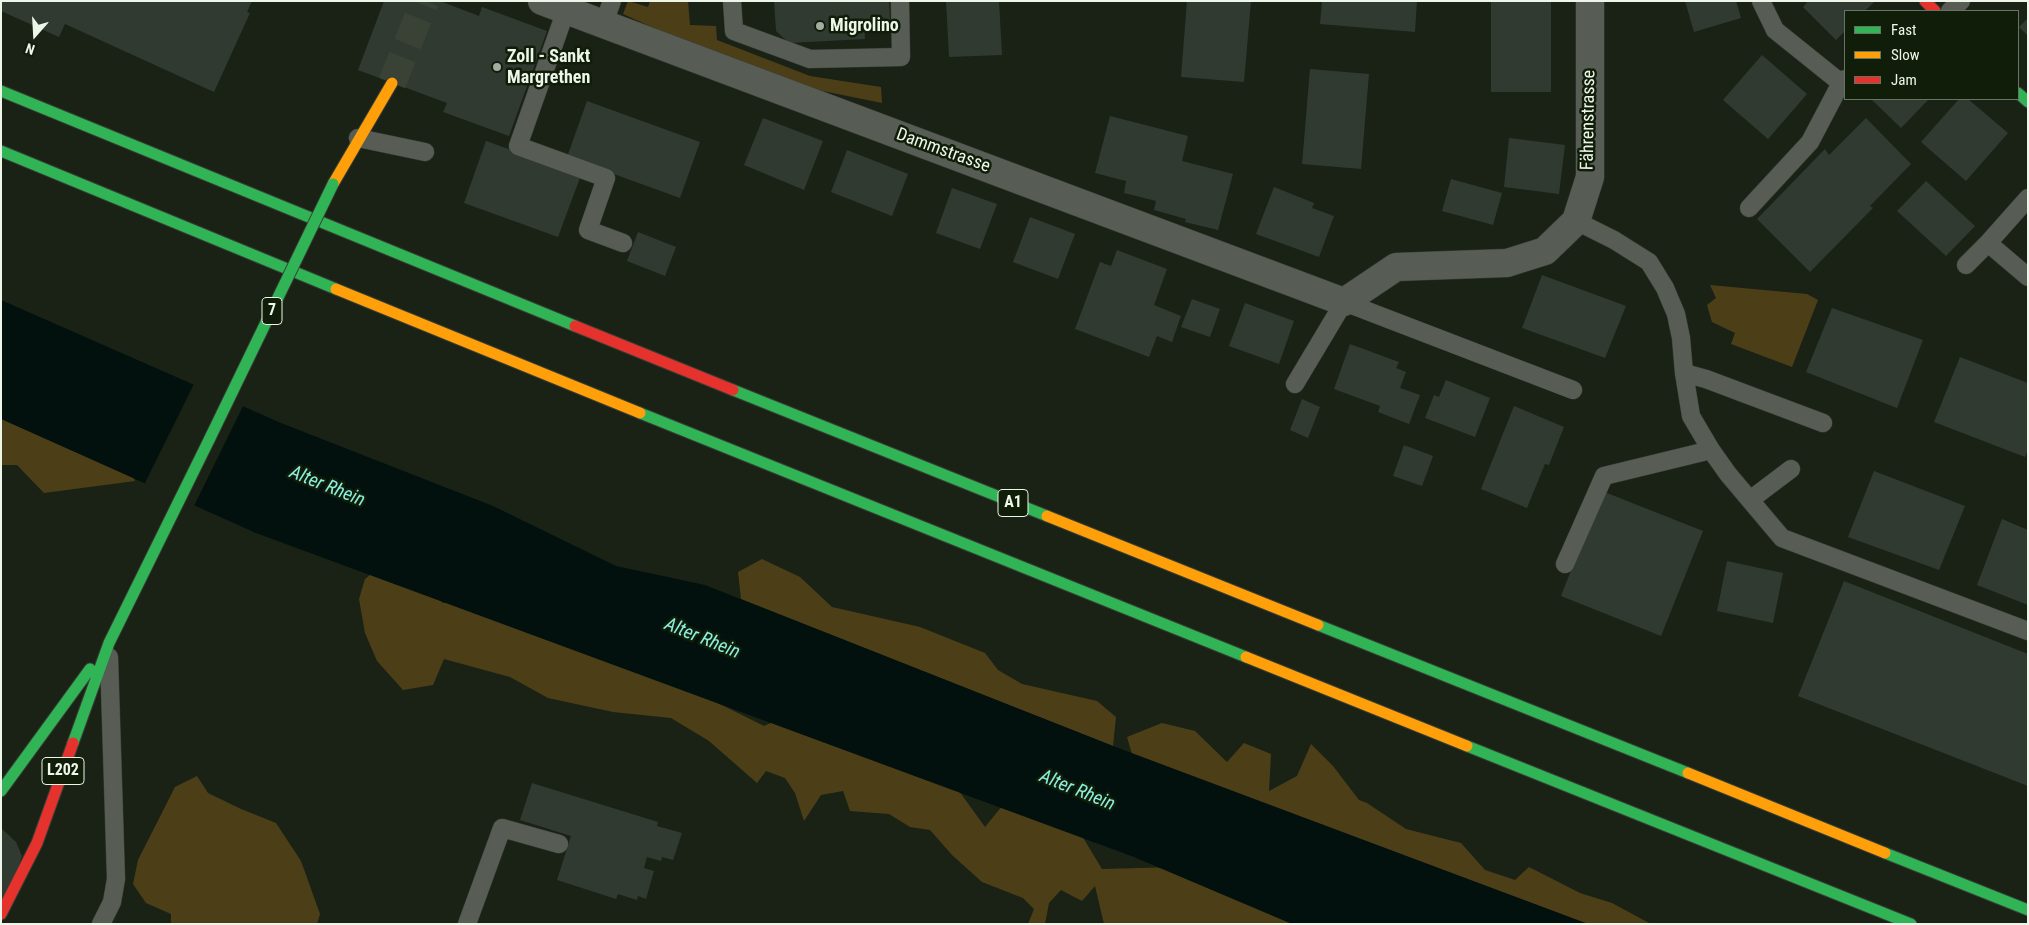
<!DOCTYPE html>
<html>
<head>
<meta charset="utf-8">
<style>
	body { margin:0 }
	#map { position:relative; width:2029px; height:925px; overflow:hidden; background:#1a2216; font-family:"Roboto Condensed",sans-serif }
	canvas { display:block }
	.frame { position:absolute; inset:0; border:2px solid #edf6e9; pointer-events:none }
	.legend { position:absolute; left:1844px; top:10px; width:175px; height:90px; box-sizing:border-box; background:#101d09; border:1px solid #687463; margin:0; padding:6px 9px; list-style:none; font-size:15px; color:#edf6e9 }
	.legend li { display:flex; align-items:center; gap:10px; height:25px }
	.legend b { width:25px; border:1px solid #687463 }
	.north { position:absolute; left:10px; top:10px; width:50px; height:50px; -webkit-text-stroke:4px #101d09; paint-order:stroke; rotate:199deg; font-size:14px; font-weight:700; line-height:20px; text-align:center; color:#edf6e9 }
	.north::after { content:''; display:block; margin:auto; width:18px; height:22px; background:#edf6e9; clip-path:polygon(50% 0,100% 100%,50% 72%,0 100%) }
</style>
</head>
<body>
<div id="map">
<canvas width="2029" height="925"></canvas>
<div class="frame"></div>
<ul class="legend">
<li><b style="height:6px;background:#30b455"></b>Fast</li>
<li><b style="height:6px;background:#ff9f0a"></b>Slow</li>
<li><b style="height:6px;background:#e5322d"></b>Jam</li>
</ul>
<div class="north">N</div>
</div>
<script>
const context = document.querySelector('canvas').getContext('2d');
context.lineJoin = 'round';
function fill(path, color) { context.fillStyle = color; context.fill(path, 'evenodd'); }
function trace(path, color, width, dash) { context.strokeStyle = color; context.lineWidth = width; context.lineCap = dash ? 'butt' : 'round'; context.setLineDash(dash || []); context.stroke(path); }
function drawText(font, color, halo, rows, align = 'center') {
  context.font = font + ' "Roboto Condensed",sans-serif'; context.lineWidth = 5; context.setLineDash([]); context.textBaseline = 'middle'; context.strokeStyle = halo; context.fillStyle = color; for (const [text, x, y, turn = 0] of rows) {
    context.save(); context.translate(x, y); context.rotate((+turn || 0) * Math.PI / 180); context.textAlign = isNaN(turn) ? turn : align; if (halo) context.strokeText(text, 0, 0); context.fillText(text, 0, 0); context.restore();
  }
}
const green = new Path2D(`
	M 628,1 L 648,7 L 650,1 L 688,1 L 690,25 L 716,26 L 717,40 L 810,76 L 881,87 L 882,103 L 808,88 L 680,40 L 623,14 Z
	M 1710,285 L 1807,294 L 1818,300 L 1792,367 L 1731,344 L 1735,333 L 1712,322 L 1707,305 L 1716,298 Z
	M 1,390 L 110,423 L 135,481 L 44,493 L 17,465 L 1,465 Z
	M 762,559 L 800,577 L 832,607 L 920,627 L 985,653 L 998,670 L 1022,684 L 1097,701 L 1116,717 L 1113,746 L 741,599 L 738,572 Z
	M 382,565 L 419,583 L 443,603 L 511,600 L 764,726 L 789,715 L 946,773 L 985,827 L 1003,805 L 1079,831 L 1102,869 L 1177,867 L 1319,924 L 1104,924 L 1095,886 L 1082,901 L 1061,890 L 1049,903 L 1045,924 L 1028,924 L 1034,909 L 1023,898 L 982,882 L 952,855 L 930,830 L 910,827 L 889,814 L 850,811 L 843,791 L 821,795 L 804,821 L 795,793 L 785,778 L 766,771 L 757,783 L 709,741 L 671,718 L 613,712 L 548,698 L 510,677 L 444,659 L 433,685 L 403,690 L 377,661 L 365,633 L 359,599 L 365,579 Z
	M 1162,723 L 1195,731 L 1227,762 L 1244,743 L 1271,754 L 1269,791 L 1297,776 L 1311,744 L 1333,766 L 1359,800 L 1367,803 L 1406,829 L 1461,843 L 1485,870 L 1515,880 L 1529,867 L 1580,893 L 1612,903 L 1651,924 L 1588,924 L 1132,754 L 1127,737 Z
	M 197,776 L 208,793 L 241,809 L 276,823 L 301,861 L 320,914 L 317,924 L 171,924 L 171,914 L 146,903 L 133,884 L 138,860 L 175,787 Z`);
const water = new Path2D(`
	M 1,300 L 281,423 L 493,506 L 616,566 L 705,585 L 1113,746 L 1588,924 L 1292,924 L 1134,857 L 256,533 L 1,419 Z`);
const pier = new Path2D(`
	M 195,382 L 244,404 L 193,508 L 144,485 Z`);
const building = new Path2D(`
	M 1,1 L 252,1 L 247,12 L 250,13 L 214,92 L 65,24 L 59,37 L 1,11 Z
	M 384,1 L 440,1 L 479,16 L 482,7 L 547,31 L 509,136 L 443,112 L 447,103 L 358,70 Z
	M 774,1 L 889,1 L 890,20 L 864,22 L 865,39 L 789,43 L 776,31 Z
	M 946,1 L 999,1 L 1002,55 L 949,57 Z
	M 1187,1 L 1251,1 L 1244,82 L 1181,77 Z
	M 1322,1 L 1417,1 L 1415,32 L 1320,24 Z
	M 1491,1 L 1551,1 L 1551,92 L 1491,92 Z
	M 1685,1 L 1736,1 L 1741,18 L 1694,32 Z
	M 1808,1 L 1875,1 L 1865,11 L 1845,11 L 1845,31 L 1836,40 L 1803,7 Z
	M 2028,18 L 2028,36 L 2019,27 Z
	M 1762,55 L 1807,94 L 1768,139 L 1723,100 Z
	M 1310,69 L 1369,74 L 1361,169 L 1302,164 Z
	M 1871,99 L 1929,99 L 1901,128 Z
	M 1959,99 L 1968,99 L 2008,133 L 1966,181 L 1921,142 Z
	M 587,101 L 700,142 L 680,198 L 567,157 Z
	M 1110,116 L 1188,136 L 1182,161 L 1233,174 L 1218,230 L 1185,222 L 1186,219 L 1154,210 L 1156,201 L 1124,193 L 1126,181 L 1095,173 Z
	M 763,118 L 823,141 L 804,190 L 744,165 Z
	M 1866,118 L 1911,164 L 1870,206 L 1873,208 L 1810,272 L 1757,219 L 1825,149 L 1829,155 Z
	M 1509,138 L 1565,145 L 1559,194 L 1504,187 Z
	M 486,141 L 581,175 L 558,237 L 464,203 Z
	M 847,150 L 908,174 L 892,216 L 831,192 Z
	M 1451,179 L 1502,193 L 1493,225 L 1442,211 Z
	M 1926,181 L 1975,226 L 1946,256 L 1897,211 Z
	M 1274,187 L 1314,203 L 1312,208 L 1334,216 L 1319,257 L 1256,234 Z
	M 952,188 L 997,204 L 980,249 L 936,233 Z
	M 1030,217 L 1075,234 L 1058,279 L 1013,262 Z
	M 638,232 L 676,247 L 665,276 L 627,261 Z
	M 1117,250 L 1167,269 L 1154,305 L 1181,316 L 1172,342 L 1157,336 L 1149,357 L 1075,329 L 1100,262 L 1111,266 Z
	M 1542,275 L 1626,306 L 1605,358 L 1522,328 Z
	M 1192,299 L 1220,309 L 1210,337 L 1181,327 Z
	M 1245,303 L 1294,321 L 1279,364 L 1229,346 Z
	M 1832,308 L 1923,340 L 1897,408 L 1806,372 Z
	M 1350,344 L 1399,362 L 1396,368 L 1406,372 L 1400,388 L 1420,395 L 1409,424 L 1378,412 L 1380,406 L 1334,389 Z
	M 1960,357 L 2028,383 L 2028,450 L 2025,457 L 1934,422 Z
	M 1446,380 L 1490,398 L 1475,437 L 1425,418 L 1434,395 L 1439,397 Z
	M 1302,399 L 1320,407 L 1308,438 L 1290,430 Z
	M 1514,406 L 1564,427 L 1549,465 L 1545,464 L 1527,508 L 1481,489 Z
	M 1404,445 L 1433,456 L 1422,486 L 1393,476 Z
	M 1874,471 L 1965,506 L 1939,570 L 1848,537 Z
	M 1602,491 L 1703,531 L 1661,636 L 1561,596 Z
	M 2002,519 L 2028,530 L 2028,605 L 1977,585 Z
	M 1727,561 L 1783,573 L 1773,623 L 1717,611 Z
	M 1844,581 L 2028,654 L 2028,786 L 1798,696 Z
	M 532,783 L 658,822 L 657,826 L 682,833 L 673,860 L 662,857 L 661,861 L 647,857 L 644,868 L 654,871 L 646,899 L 638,896 L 637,900 L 618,894 L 616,899 L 557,880 L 571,836 L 520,820 Z
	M 1,828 L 16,842 L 22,856 L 1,917 Z`);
const primaryTunnel = new Path2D(`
	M 392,83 L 425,1`);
const lane = new Path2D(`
	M 732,1 L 734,31 L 810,59 L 901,57 L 900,1
	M 1761,1 L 1775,30 L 1841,83
	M 566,10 L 518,146 L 606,178 L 588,230 L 623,243
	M 1950,11 L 1961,1
	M 603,25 L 612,1
	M 358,138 L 425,152
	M 2028,198 L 1988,243 L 2028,277
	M 1749,208 L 1810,142 L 1841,83 L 1845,79
	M 1576,221 L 1614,240 L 1649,262 L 1665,288 L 1676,314 L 1681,338 L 1684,373 L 1691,416 L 1711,450 L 1728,474 L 1782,538 L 2028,631
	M 1966,265 L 1988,243
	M 1684,373 L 1706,379 L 1823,423
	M 1295,384 L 1344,302 L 1573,390
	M 1750,500 L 1791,469
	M 1565,564 L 1604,476 L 1711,450
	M 101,924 L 112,902 L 116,879 L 109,657
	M 467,924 L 502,828 L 559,844`);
const street = new Path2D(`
	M 542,1 L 1344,302 L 1396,267 L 1507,263 L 1545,251 L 1576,221 L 1590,177 L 1590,1`);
const fast = new Path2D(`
	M 1,91 L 575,326
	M 2018,93 L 2028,102
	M 1,151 L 336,289
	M 733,390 L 1047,516
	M 640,413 L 1246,657
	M 1318,625 L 1688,773
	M 73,743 L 109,643 L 210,438
	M 1467,746 L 1911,924
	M 1,791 L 90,669
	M 1885,853 L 2028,910`);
const slow = new Path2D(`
	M 333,184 L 392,83
	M 336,289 L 640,413
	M 1047,516 L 1318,625
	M 1246,657 L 1467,746
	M 1688,773 L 1885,853`);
const jam = new Path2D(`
	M 1925,1 L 1935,11
	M 575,326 L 733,390
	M 1,914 L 37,843 L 73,743`);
const fastBridge = new Path2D(`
	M 210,438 L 333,184`);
const markers = [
	[820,26,5,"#a3ac9f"],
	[497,67,5,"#a3ac9f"]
];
const shields = [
	[272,311,20],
	[1013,503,30],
	[63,771,42]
];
const shieldNames = [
	["7",272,311],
	["A1",1013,503],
	["L202",63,771]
];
const poiNames = [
	["Migrolino",830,26],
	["Zoll - Sankt",507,57],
	["Margrethen",507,78]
];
const streetNames = [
	["Fährenstrasse",1589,120,-89],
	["Dammstrasse",943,151,20]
];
const waterNames = [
	["Alter Rhein",327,487,22],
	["Alter Rhein",702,639,22],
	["Alter Rhein",1077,791,22]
];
fill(green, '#4c3f18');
fill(water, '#02110e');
fill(pier, '#1a2216');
fill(building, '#313a31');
trace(primaryTunnel, '#3a4236', 28, [28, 14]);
trace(lane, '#383e35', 19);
trace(street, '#383e35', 29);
trace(fast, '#383e35', 13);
trace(slow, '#383e35', 13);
trace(jam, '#383e35', 13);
trace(lane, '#575d54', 18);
trace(street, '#575d54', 28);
trace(fast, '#30b455', 11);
trace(slow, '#ff9f0a', 11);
trace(jam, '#e5322d', 11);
trace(fastBridge, '#383e35', 13, []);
trace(fastBridge, '#30b455', 11);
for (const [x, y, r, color] of markers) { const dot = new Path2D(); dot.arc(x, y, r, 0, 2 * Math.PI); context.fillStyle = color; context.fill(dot); trace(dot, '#101d09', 2); }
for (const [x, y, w] of shields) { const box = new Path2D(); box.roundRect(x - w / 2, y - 13.5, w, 27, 4); context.fillStyle = '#101d09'; context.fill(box); trace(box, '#edf6e9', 1); }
drawText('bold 16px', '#edf6e9', null, shieldNames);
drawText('bold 18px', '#edf6e9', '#101d09', poiNames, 'left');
drawText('18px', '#edf6e9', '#101d09', streetNames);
drawText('italic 19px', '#8beedf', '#101d09', waterNames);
</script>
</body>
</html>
